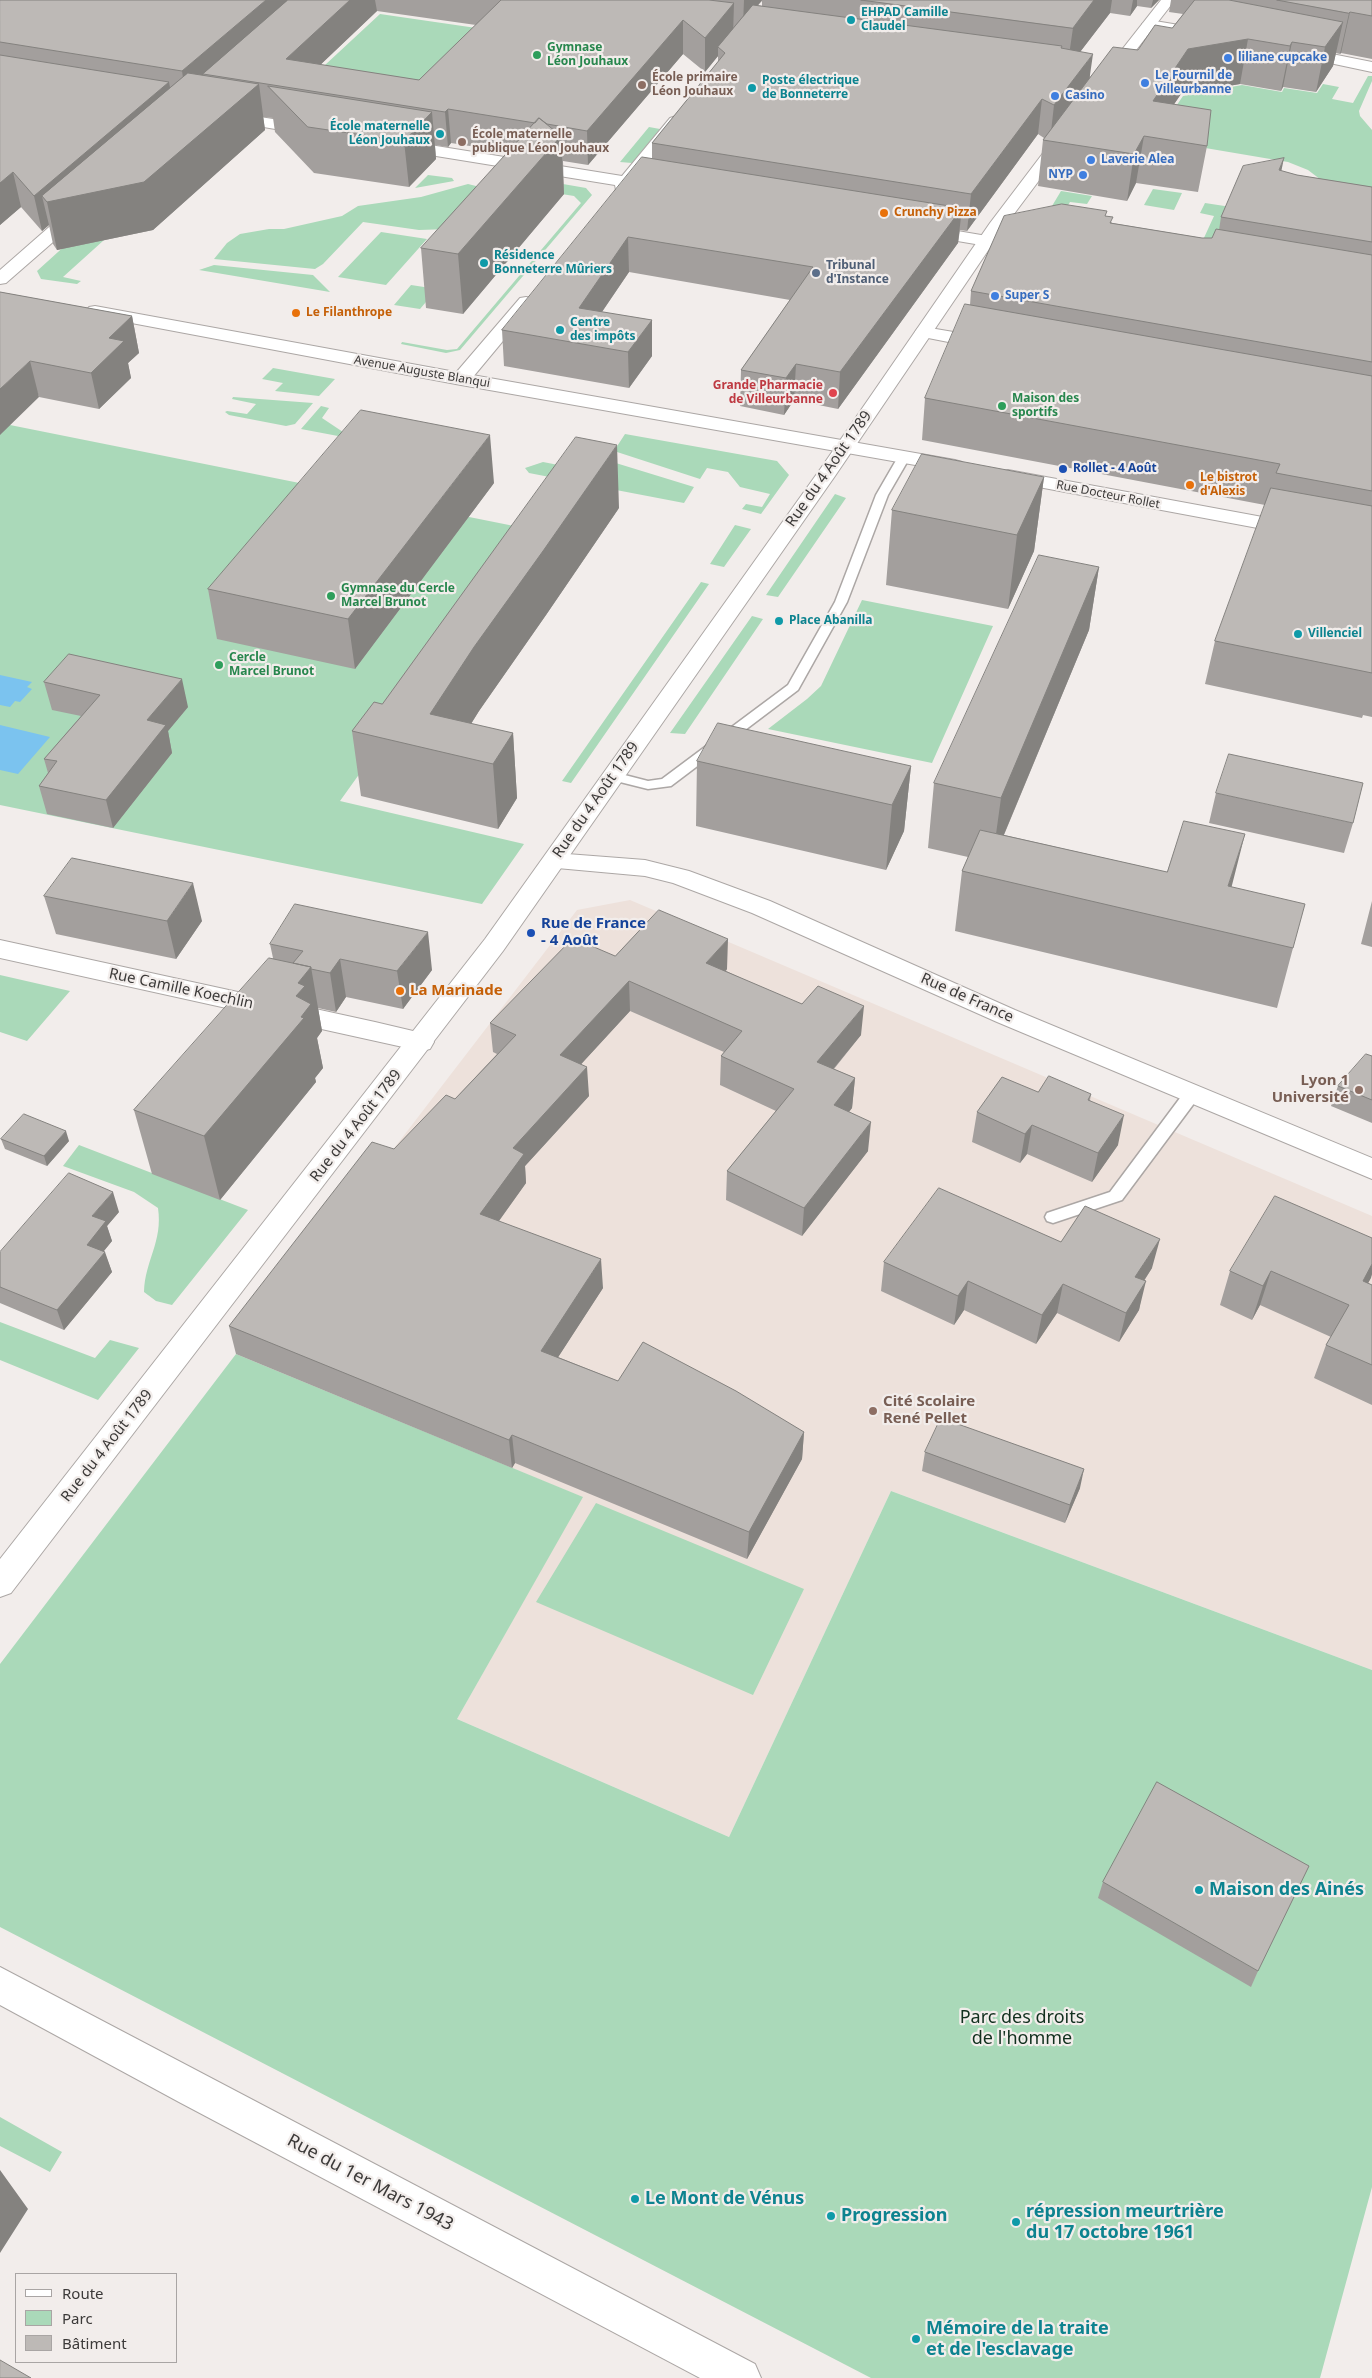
<!DOCTYPE html>
<html>
<head>
<meta charset="utf-8">
<style>
  body { margin:0 }
  #map { position:relative; width:1372px; height:2378px; overflow:hidden; background:#f2edeb; font-family:"Noto Sans",sans-serif }
  canvas { display:block }
  .legend { position:absolute; left:15px; top:2273px; width:162px; height:90px; box-sizing:border-box; background:#f2edeb; border:1px solid #a9a5a4; margin:0; padding:6px 9px; list-style:none; font-size:15px; color:#3c3a39 }
  .legend li { display:flex; align-items:center; gap:10px; height:25px }
  .legend b { width:25px; border:1px solid #a9a5a4 }
</style>
</head>
<body>
<div id="map">
<canvas width="1372" height="2378"></canvas>
<ul class="legend">
<li><b style="height:6px;background:#fff"></b>Route</li>
<li><b style="height:14px;background:#aad9b9"></b>Parc</li>
<li><b style="height:14px;background:#bdb9b6"></b>Bâtiment</li>
</ul>
</div>
<script>
const ctx = document.querySelector('canvas').getContext('2d');
ctx.lineJoin = 'round';
function paint(path, color) { ctx.fillStyle = color; ctx.fill(path, 'evenodd'); }
function stroke(path, color, width, dash) { ctx.strokeStyle = color; ctx.lineWidth = width; ctx.lineCap = dash ? 'butt' : 'round'; ctx.setLineDash(dash || []); ctx.stroke(path); }
function label(font, color, halo, rows, align = 'center') {
  ctx.font = font + ' "Noto Sans",sans-serif'; ctx.lineWidth = 4.5; ctx.setLineDash([]); ctx.textBaseline = 'middle'; ctx.strokeStyle = halo; ctx.fillStyle = color; for (const [text, x, y, turn = 0] of rows) {
    ctx.save(); ctx.translate(x, y); ctx.rotate((+turn || 0) * Math.PI / 180); ctx.textAlign = isNaN(turn) ? turn : align; if (halo) ctx.strokeText(text, 0, 0); ctx.fillText(text, 0, 0); ctx.restore();
  }
}
paint(new Path2D(`
  M630,900L1372,1216V1670L891,1491L729,1837L457,1719L582,1497L236,1354L577,910Z`), '#ede1db');
paint(new Path2D(`
  M380,14L490,30L411,108L297,91Z
  M1368,76H1372V81L1359,111L1360,116L1372,130V204L1329,186L1308,170L1288,162L1158,140L1168,118L1183,96L1242,85L1282,92L1284,88L1317,93L1323,84L1339,87L1332,99L1353,103Z
  M649,127L660,129L632,163L620,162Z
  M494,172L586,188L592,195L460,350L446,353L401,344L402,342L447,350L457,349L581,203L574,196L488,182Z
  M428,175L452,178L454,181L415,188Z
  M468,184L480,187L449,229L419,230L363,222L323,264L315,269L214,259L227,243L240,234L269,229H284L342,216L358,206L421,197Z
  M1153,189L1182,193L1174,210L1144,205Z
  M1061,191L1092,196L1087,204L1070,202L1063,214L1049,211Z
  M1205,203L1231,207L1216,246L1203,240L1214,216L1200,213Z
  M134,213L63,277L81,281L77,284L41,279L37,271L79,233Z
  M381,232L427,239L386,285L338,277Z
  M214,265L313,275L330,292L199,270Z
  M411,285L437,289L420,309L394,305Z
  M273,368L335,379L319,396L275,391L283,383L262,379Z
  M233,397L313,403L295,424L286,426L229,415L225,412L227,411L247,414L256,404L232,399Z
  M321,406L329,408L322,418L346,434L338,436L301,429Z
  M0,423L534,530L340,801L524,844L482,904L0,805Z
  M625,434L777,461L789,475L761,514L742,509L746,504L762,507L770,494L740,487L728,472L707,468L700,479L614,451Z
  M606,460L694,487L684,503L590,485Z
  M543,462L574,468L565,480L529,473L525,468Z
  M835,494L846,498L778,597L766,595Z
  M735,525L751,529L724,567L710,564Z
  M701,582L709,584L571,783L562,781Z
  M862,600L993,626L932,763L768,729L807,699L821,686Z
  M752,616L763,619L685,734L670,733Z
  M0,975L70,991L27,1041L0,1032Z
  M79,1145L248,1210L172,1305L156,1301L144,1292C145,1260 163,1242 158,1208L134,1192L63,1166Z
  M0,1322L95,1358L110,1340L139,1348L98,1400L0,1360Z
  M236,1354L583,1497L457,1719L729,1837L891,1491L1372,1670V2187L1320,2378H871L0,1927V1664Z
  M596,1503L804,1589L753,1695L536,1602Z
  M0,2117L62,2152L50,2172L0,2146Z`), '#aad9b9');
paint(new Path2D(`
  M0,675L32,682L27,687L32,689L20,702L15,701L10,707L0,705Z
  M0,725L50,737L18,774L0,770Z`), '#7bc3ef');
const service = new Path2D(`
  M904,454L910,457L888,495L847,602L798,690L671,786L648,789L608,779L606,776L613,772L648,781L662,779L788,685L835,602L876,495L898,457Z
  M1192,1088L1198,1090L1200,1094L1198,1098L1122,1200L1053,1223L1047,1221L1045,1217L1047,1213L1110,1192L1186,1090Z`);
const minor = new Path2D(`
  M1149,20L1209,30L1217,35L1209,40L1144,27L1142,24Z
  M1297,47L1372,62V72L1292,55L1289,52L1292,49Z
  M229,112L310,125L316,127L318,130L316,133L310,135L223,120L221,117L223,114Z
  M676,116L682,118L684,121L637,178L666,183L668,187L666,191L660,192L630,187L622,191L616,190L615,185L399,150L393,148L391,145L393,142L399,140L622,176L670,118Z
  M78,206L84,207L86,211L84,215L6,283L0,284V270L72,207Z
  M922,225L987,236L993,237L996,241L993,245L987,246L916,234L913,230L916,226Z
  M526,297L532,298L535,302L532,306L468,383H454L452,379L454,375L520,298Z
  M924,327L989,338L995,340L998,344L995,348L989,350L918,336L915,332L918,328Z
  M554,853L645,860L689,871L770,901L1015,1010L1372,1158V1179L997,1022L752,913L673,883L645,876L546,867L542,861L546,855Z
  M0,940L375,1022L430,1035L434,1042L430,1049L421,1051L0,958Z`);
const tertiary = new Path2D(`
  M95,306L461,373L955,460L962,462L965,466L962,470L955,472L461,385L89,315L86,311L89,307Z
  M1008,470L1295,523L1302,525L1305,529L1302,533L1295,535L1001,480L998,476L1001,472Z
  M0,1967L755,2364L761,2378H700L179,2102L0,2005Z`);
const secondary = new Path2D(`
  M1161,0H1175L1112,81H1102L1099,78L1102,75Z
  M1062,134L1068,136L1070,139L1002,230L835,476L503,951L11,1593L0,1597V1559L485,939L821,468L990,223L1056,136Z`);
stroke(service, '#aca7a5', 3);
stroke(minor, '#aca7a5', 2);
stroke(tertiary, '#aca7a5', 2);
stroke(secondary, '#aca7a5', 2);
paint(service, '#fff');
paint(minor, '#fff');
paint(tertiary, '#fff');
paint(secondary, '#fff');
paint(new Path2D(`
  M0,0H1159L1151,8L1137,6L1130,16L1110,13L1080,52L1090,77L1138,50L1172,28L1183,14L1169,12L1171,0H1372V59L1341,53L1340,54L1336,53L1333,66L1316,92L1283,87L1281,91L1240,84L1181,94L1174,104L1207,146L1198,192L1136,183L1127,201L1038,186L1043,140L1044,138L1038,134L967,231L960,230L958,243L838,409L794,400L784,415L740,406L741,370L790,300L629,272L602,312L652,320V356L629,388L504,366L502,330L652,159V143L718,62V56L705,72L683,54L588,165L563,161L564,194L463,314L426,308L421,248L508,152L451,143L448,147L435,145L436,159L409,187L314,173L275,132L273,118L263,117L265,130L153,230L57,250L53,244L49,225L42,231L21,207L0,225ZM762,1V6L758,5ZM377,11L476,25L419,80L320,65Z
  M1281,171L1297,175L1372,187V717L1363,715L1362,718L1205,684L1215,641L1265,505L922,440L925,398L970,305L971,291L1107,216L1112,223L1202,238H1212L1219,230L1221,217Z
  M0,292L132,316L139,353L128,363L131,378L99,409L39,397Z
  M1044,477L1034,551L1008,609L886,585L892,510Z
  M494,483L355,669L217,639L208,589Z
  M619,508L546,615L479,711L471,724L513,733L517,798L498,829L361,796L352,731L382,704Z
  M1099,567L1089,630L1004,835L1232,887L1293,948L1277,1008L955,931L962,871L968,857L928,848L934,783Z
  M44,682L188,707L168,731L172,753L113,828L47,814L39,786L48,773L44,759L81,716L52,710Z
  M697,761L911,766L904,831L886,870L696,826Z
  M1216,793L1353,823L1344,853L1209,823Z
  M44,896L202,921L176,959L56,934Z
  M1372,901V947L1361,944Z
  M270,944L432,970L403,1009L346,997L336,1012L318,1008L322,1031L317,1038L323,1068L315,1078L316,1082L220,1200L152,1174L134,1110L273,958Z
  M615,956L727,969L726,971L861,1035L834,1069L855,1078L852,1108L849,1112L868,1151L802,1236L726,1200L727,1171L776,1111L720,1085L721,1056L724,1052L630,1011L581,1064L589,1096L525,1166L526,1183L499,1221L603,1288L558,1357L618,1381L804,1432L802,1459L747,1559L515,1463L512,1468L236,1354L229,1326L394,1149L455,1099L497,1054L493,1052L490,1023Z
  M1372,1056V1123L1331,1106L1338,1086Z
  M1038,1092L1091,1094L1090,1100L1118,1145L1092,1182L1027,1154L1020,1163L972,1142L977,1112Z
  M1,1139L69,1141L47,1166L5,1149Z
  M119,1212L107,1226L112,1241L104,1251L112,1272L64,1330L0,1303V1252Z
  M1372,1238V1274L1368,1283L1372,1285V1405L1314,1378L1326,1345L1331,1337L1260,1305L1252,1320L1220,1305L1230,1271Z
  M1061,1242L1152,1268L1144,1281L1139,1310L1119,1342L1057,1313L1036,1344L964,1310L954,1325L881,1291L884,1262Z
  M925,1452L1080,1488L1065,1523L922,1471Z
  M1103,1882L1258,1971L1251,1987L1098,1898Z`), '#a39f9d');
paint(new Path2D(`
  M266,0H308L203,74L205,89L187,105L182,71Z
  M350,0H375L377,11L295,89L286,59Z
  M744,0H762L743,25Z
  M1094,0H1112L1110,13L1067,69L1073,28Z
  M1133,0H1137V6L1130,16Z
  M1153,0H1159L1151,8Z
  M734,3L733,36L718,47V56L705,72V38Z
  M1350,12L1341,53L1340,54L1349,13Z
  M683,20V54L588,165L587,131Z
  M1343,22L1333,66L1316,92L1325,47Z
  M1248,39L1240,84L1181,94L1152,137L1153,101L1188,49Z
  M1292,42L1283,87L1281,91L1290,46Z
  M1093,54L1088,89L1050,141L1054,105Z
  M169,82L175,116L259,84L265,130L153,230L57,250L47,202L42,196L49,225L42,231L34,196Z
  M1042,99L1038,134L967,231L971,194Z
  M448,109L451,143L448,147L445,112Z
  M432,112L436,159L409,187L404,141Z
  M561,136L564,194L463,314L458,254Z
  M1144,136L1136,183L1127,201L1134,154Z
  M1284,158L1276,197L1279,170Z
  M13,172L21,207L0,225V183Z
  M962,208L958,243L838,409L840,372Z
  M628,237L629,272L580,344L579,308Z
  M132,316L139,353L128,363L131,378L99,409L91,373L109,338Z
  M652,320V356L629,388L628,352Z
  M30,361L39,397L0,435V389Z
  M796,364L794,400L784,415L786,378Z
  M490,435L494,483L355,669L348,619Z
  M617,445L619,508L546,615L479,711L452,754L430,714L474,647Z
  M1044,477L1034,551L1008,609L1017,535Z
  M1099,567L1089,630L992,863L1001,798Z
  M182,679L188,707L168,731L172,753L113,828L106,800L147,720Z
  M513,733L517,798L498,829L493,764Z
  M911,766L904,831L886,870L892,805Z
  M1245,834L1230,893L1228,886Z
  M193,883L202,921L176,959L167,921Z
  M428,932L432,970L403,1009L397,971Z
  M728,939L727,969L706,992V963Z
  M340,959L346,997L336,1012L330,973Z
  M311,967L322,1031L317,1038L323,1068L315,1078L316,1082L220,1200L204,1136L296,996L298,983Z
  M629,981L630,1011L562,1085L560,1055Z
  M864,1006L861,1035L815,1091L817,1062Z
  M587,1067L589,1096L525,1166L526,1183L483,1243L480,1214L513,1148Z
  M855,1078L852,1108L831,1134L834,1105Z
  M1124,1115L1118,1145L1092,1182L1098,1153Z
  M871,1122L868,1151L802,1236L804,1208Z
  M1032,1125L1027,1154L1020,1163L1025,1134Z
  M66,1131L69,1141L47,1166L44,1156Z
  M113,1192L119,1212L107,1226L112,1241L93,1264L87,1245L92,1216Z
  M1160,1239L1152,1268L1128,1305L1135,1277Z
  M105,1252L112,1272L64,1330L57,1310Z
  M601,1259L603,1288L544,1379L541,1351Z
  M1372,1264V1274L1371,1278L1350,1315L1363,1281Z
  M1271,1271L1260,1305L1252,1320L1263,1286Z
  M968,1281L964,1310L954,1325L958,1296Z
  M1146,1281L1139,1310L1119,1342L1126,1313Z
  M1063,1284L1057,1313L1036,1344L1042,1315Z
  M804,1432L802,1459L747,1559L749,1532Z
  M512,1435L515,1463L512,1468L509,1440Z
  M1084,1469L1080,1488L1065,1523L1070,1505Z
  M0,2170L28,2209L0,2253Z`), '#84827f');
const building = new Path2D(`
  M0,0H266L182,71L0,42Z
  M288,0H350L286,59L419,80L501,0H709L734,3L705,38L683,20L587,131L547,124L539,118L535,123L448,109L445,112L203,74Z
  M861,0H1094L1073,28Z
  M1195,0H1229L1343,22L1325,47L1292,42L1290,46L1248,39L1188,49L1153,101L1211,110L1207,146L1144,136L1134,154L1043,140L1113,47L1138,50L1155,25L1172,28Z
  M1277,0H1372V16L1350,12L1349,13Z
  M753,5L1062,46L1061,48L1093,54L1054,105L1042,99L971,194L652,143L725,53L718,47Z
  M0,55L169,82L34,196L13,172L0,183Z
  M188,73L259,84L144,182L47,202L42,196Z
  M268,86L432,112L404,141L308,127Z
  M539,118L561,136L458,254L421,248Z
  M642,157L962,208L840,372L796,364L786,378L741,370L813,267L628,237L579,308L652,320L628,352L502,330Z
  M1284,158L1279,170L1297,175L1372,187V242L1221,217L1243,166Z
  M1062,204L1107,211L1105,216L1113,217L1110,223L1202,238H1212L1216,229L1372,255V362L971,291L1004,216Z
  M0,292L132,316L109,338L124,341L91,373L30,361L0,389Z
  M965,304L1372,376V491L1276,473L1280,464L925,398Z
  M361,410L490,435L348,619L208,589Z
  M576,437L617,445L543,551L474,647L430,714L513,733L493,764L352,731L374,702L382,704Z
  M922,454L1044,477L1017,535L892,510Z
  M1271,488L1372,506V673L1215,641Z
  M1039,555L1099,567L1001,798L934,783Z
  M69,654L182,679L147,720L166,725L106,800L39,786L57,761L44,759L100,695L44,682Z
  M718,723L911,766L892,805L697,761Z
  M1229,754L1363,783L1353,823L1216,793Z
  M1184,821L1245,834L1228,886L1305,904L1293,948L962,871L980,830L1167,872Z
  M72,858L193,883L167,921L44,896Z
  M295,904L428,932L397,971L340,959L330,973L311,969V967L293,963L303,951L270,944Z
  M659,910L728,939L706,963L802,1004L818,986L864,1006L817,1062L855,1078L834,1105L871,1122L804,1208L727,1171L794,1089L721,1056L742,1031L629,981L560,1055L587,1067L513,1148L524,1154L480,1214L601,1259L541,1351L618,1381L643,1342L736,1391L804,1432L749,1532L512,1435L509,1440L229,1326L372,1142L394,1149L446,1095L455,1099L516,1035L490,1023L573,938L615,956Z
  M269,958L311,967L298,983L305,986L296,996L311,1004L301,1017L304,1018L204,1136L134,1110Z
  M1366,1054L1372,1056V1100L1338,1086Z
  M1049,1076L1091,1094L1088,1100L1124,1115L1098,1153L1032,1125L1025,1134L977,1112L1002,1077L1038,1092Z
  M24,1114L66,1131L44,1156L1,1139Z
  M69,1173L113,1192L92,1216L106,1221L87,1245L105,1252L57,1310L0,1287V1252Z
  M939,1188L1061,1242L1085,1206L1160,1239L1135,1277L1146,1281L1126,1313L1063,1284L1042,1315L968,1281L958,1296L884,1262Z
  M1275,1196L1372,1238V1264L1363,1281L1372,1285V1365L1326,1345L1349,1305L1271,1271L1263,1286L1230,1271Z
  M941,1418L1084,1469L1070,1505L925,1452Z
  M1157,1782L1309,1866L1258,1971L1103,1882Z
  M0,2360L31,2378H0Z`);
paint(building, '#bdb9b6');
stroke(building, '#84827f', 1);
for (const [x, y, r, color] of [
  [851,20,5,"#0f9aa8"],
  [537,55,5,"#2e9e5b"],
  [1228,58,5,"#3f7fe0"],
  [1145,83,5,"#3f7fe0"],
  [642,85,5,"#8d6e63"],
  [752,88,5,"#0f9aa8"],
  [1055,96,5,"#3f7fe0"],
  [440,134,5,"#0f9aa8"],
  [462,142,5,"#8d6e63"],
  [1091,160,5,"#3f7fe0"],
  [1083,175,5,"#3f7fe0"],
  [884,213,5,"#e8710a"],
  [484,263,5,"#0f9aa8"],
  [816,273,5,"#5c6f8a"],
  [995,296,5,"#3f7fe0"],
  [296,313,5,"#e8710a"],
  [560,330,5,"#0f9aa8"],
  [833,393,5,"#e0444e"],
  [1002,406,5,"#2e9e5b"],
  [1063,469,5,"#1a4fb4"],
  [1190,485,5,"#e8710a"],
  [331,596,5,"#2e9e5b"],
  [779,621,5,"#0f9aa8"],
  [1298,634,5,"#0f9aa8"],
  [219,665,5,"#2e9e5b"],
  [531,933,5,"#1a4fb4"],
  [400,991,5,"#e8710a"],
  [1359,1090,5,"#8d6e63"],
  [873,1411,5,"#8d6e63"],
  [1199,1890,5,"#0f9aa8"],
  [635,2199,5,"#0f9aa8"],
  [831,2216,5,"#0f9aa8"],
  [1016,2222,5,"#0f9aa8"],
  [916,2339,5,"#0f9aa8"]
]) { const dot = new Path2D(); dot.arc(x, y, r, 0, 2 * Math.PI); ctx.fillStyle = color; ctx.fill(dot); stroke(dot, '#f2edeb', 2); }
label('bold 12px', '#0d838f', '#f2edeb', [
  ["EHPAD Camille",861,13],
  ["Claudel",861,27],
  ["Poste électrique",762,81],
  ["de Bonneterre",762,95],
  ["École maternelle",430,127,"right"],
  ["Léon Jouhaux",430,141,"right"],
  ["Résidence",494,256],
  ["Bonneterre Mûriers",494,270],
  ["Centre",570,323],
  ["des impôts",570,337],
  ["Place Abanilla",789,621],
  ["Villenciel",1308,634]
], 'left');
label('bold 12px', '#27864d', '#f2edeb', [
  ["Gymnase",547,48],
  ["Léon Jouhaux",547,62],
  ["Maison des",1012,399],
  ["sportifs",1012,413],
  ["Gymnase du Cercle",341,589],
  ["Marcel Brunot",341,603],
  ["Cercle",229,658],
  ["Marcel Brunot",229,672]
], 'left');
label('bold 12px', '#366cbe', '#f2edeb', [
  ["liliane cupcake",1238,58],
  ["Le Fournil de",1155,76],
  ["Villeurbanne",1155,90],
  ["Casino",1065,96],
  ["Laverie Alea",1101,160],
  ["NYP",1073,175,"right"],
  ["Super S",1005,296]
], 'left');
label('bold 12px', '#785e54', '#f2edeb', [
  ["École primaire",652,78],
  ["Léon Jouhaux",652,92],
  ["École maternelle",472,135],
  ["publique Léon Jouhaux",472,149]
], 'left');
label('bold 12px', '#c56008', '#f2edeb', [
  ["Crunchy Pizza",894,213],
  ["Le Filanthrope",306,313],
  ["Le bistrot",1200,478],
  ["d'Alexis",1200,492]
], 'left');
label('bold 12px', '#4e5e75', '#f2edeb', [
  ["Tribunal",826,266],
  ["d'Instance",826,280]
], 'left');
label('12px', '#3c3a39', '#f2edeb', [
  ["Avenue Auguste Blanqui",422,372,10],
  ["Rue Docteur Rollet",1108,495,11]
]);
label('bold 12px', '#be3a42', '#f2edeb', [
  ["Grande Pharmacie",823,386],
  ["de Villeurbanne",823,400]
], 'right');
label('bold 12px', '#164399', '#f2edeb', [
  ["Rollet - 4 Août",1073,469]
], 'left');
label('15px', '#3c3a39', '#f2edeb', [
  ["Rue du 4 Août 1789",829,469,-55],
  ["Rue du 4 Août 1789",596,800,-55],
  ["Rue Camille Koechlin",181,989,12],
  ["Rue de France",967,998,24],
  ["Rue du 4 Août 1789",356,1126,-52],
  ["Rue du 4 Août 1789",107,1446,-52]
]);
label('bold 15px', '#164399', '#f2edeb', [
  ["Rue de France",541,924],
  ["- 4 Août",541,941]
], 'left');
label('bold 15px', '#c56008', '#f2edeb', [
  ["La Marinade",410,991]
], 'left');
label('bold 15px', '#785e54', '#f2edeb', [
  ["Lyon 1",1349,1081],
  ["Université",1349,1098],
  ["Cité Scolaire",883,1402,"left"],
  ["René Pellet",883,1419,"left"]
], 'right');
label('bold 18px', '#0d838f', '#f2edeb', [
  ["Maison des Ainés",1209,1890],
  ["Le Mont de Vénus",645,2199],
  ["répression meurtrière",1026,2212],
  ["du 17 octobre 1961",1026,2233],
  ["Progression",841,2216],
  ["Mémoire de la traite",926,2329],
  ["et de l'esclavage",926,2350]
], 'left');
label('18px', '#11301e', '#f2edeb', [
  ["Parc des droits",1022,2018],
  ["de l'homme",1022,2039]
]);
label('18px', '#3c3a39', '#f2edeb', [
  ["Rue du 1er Mars 1943",370,2183,28]
]);
</script>
</body>
</html>
